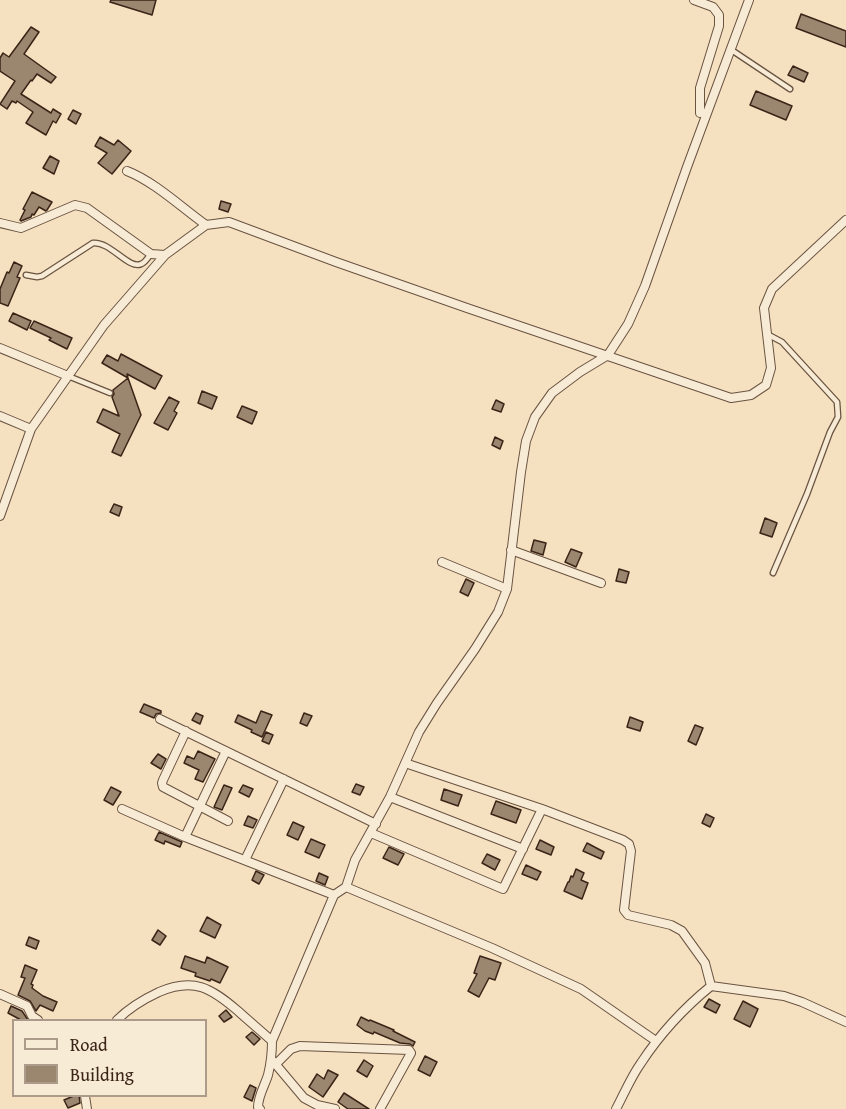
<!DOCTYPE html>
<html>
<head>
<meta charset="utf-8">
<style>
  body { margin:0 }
  #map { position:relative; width:846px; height:1109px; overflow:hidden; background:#f5e0c0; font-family:"Gentium Book Plus",serif }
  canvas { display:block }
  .legend { position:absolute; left:12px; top:1019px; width:195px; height:78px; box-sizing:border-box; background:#f8ebd6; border:2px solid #ac9b8a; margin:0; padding:8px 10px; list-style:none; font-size:18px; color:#3a2417 }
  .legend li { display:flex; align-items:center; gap:12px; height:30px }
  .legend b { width:30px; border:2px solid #ac9b8a }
</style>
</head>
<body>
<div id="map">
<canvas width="846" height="1109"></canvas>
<ul class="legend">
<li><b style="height:8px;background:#f8ebd6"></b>Road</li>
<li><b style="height:16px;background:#9b866f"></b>Building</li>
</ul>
</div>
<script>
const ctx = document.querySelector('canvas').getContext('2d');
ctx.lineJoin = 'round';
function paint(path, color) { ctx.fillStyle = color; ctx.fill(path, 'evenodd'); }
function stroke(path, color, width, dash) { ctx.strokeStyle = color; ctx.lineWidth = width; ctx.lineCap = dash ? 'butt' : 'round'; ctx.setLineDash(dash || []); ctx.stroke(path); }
const building = new Path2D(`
  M111,0H156L152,15L110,2Z
  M801,14L846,31V47L796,28Z
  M31,27L39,32L24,54L56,77L51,83L37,74L32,81L31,80L21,94L51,113L53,109L61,114L56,123L53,121L46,135L26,123L33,112L17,101L16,103L12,101L7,109L0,104L15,81L0,71V58L3,53L9,57Z
  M793,66L808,73L804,82L788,75Z
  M756,91L792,106L786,120L750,105Z
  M73,110L81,114L76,124L68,119Z
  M100,137L114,145L118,140L131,151L112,174L98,163L107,153L95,146Z
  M50,156L59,161L54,174L43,168Z
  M32,192L52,202L47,210L46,211L39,207L34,215L32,214L31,217L21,221L20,220L25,210L23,209Z
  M221,201L231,204L228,212L219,209Z
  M14,262L22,266L17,277L20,278L8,306L0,303V289L7,272L9,273Z
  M13,313L31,321L27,330L9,321Z
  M34,321L72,338L67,349L49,340L51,338L30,328Z
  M121,354L162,376L155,389L127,374L128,378L102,363L107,355L118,361Z
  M128,378L141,415L121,456L112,452L120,434L97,422L103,409L119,416L112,397L114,394L113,390Z
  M202,391L217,397L212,409L198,403Z
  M169,397L179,402L174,411L177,413L168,430L154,423Z
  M496,400L504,404L501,412L492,409Z
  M242,406L257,412L252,424L237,417Z
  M495,437L503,441L500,449L492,445Z
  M114,504L122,507L119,516L110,512Z
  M765,518L777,523L772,537L760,533Z
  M534,540L546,543L543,555L531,551Z
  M571,549L582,553L576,567L565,562Z
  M619,569L629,572L626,583L616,581Z
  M466,579L474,583L468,596L460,592Z
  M144,704L161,711V713L156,714L154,718L140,712Z
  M261,711L272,715L262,737L251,732L252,730L235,722L238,715L256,723Z
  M196,713L203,716L200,724L192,720Z
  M304,713L312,716L307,726L300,723Z
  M630,717L643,722L640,731L627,727Z
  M695,725L703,728L696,745L688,741Z
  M266,732L273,735L269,744L262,741Z
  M198,751L215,759L203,782L195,779L199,770L184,763L187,756L194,759Z
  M158,754L166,759L161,769L151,763Z
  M356,784L364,787L360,795L352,792Z
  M224,785L232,788L222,810L214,807Z
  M243,785L253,789L249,797L239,792Z
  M111,787L121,792L113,805L104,800Z
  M444,789L462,795L458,806L441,800Z
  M496,801L521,810L516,823L491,814Z
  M706,814L714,818L710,827L702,823Z
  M248,816L257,820L253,828L244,825Z
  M293,822L304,827L298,840L287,835Z
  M159,832L182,842L180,847L165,841L164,844L155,840Z
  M311,839L325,845L319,858L305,852Z
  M540,840L554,847L551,855L536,849Z
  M587,843L604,852L601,859L583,851Z
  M389,847L404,854L398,865L383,858Z
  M487,854L500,860L495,870L482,863Z
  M526,865L541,872L537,880L522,874Z
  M576,869L584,873L581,880L588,883L582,899L564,891L568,882H569L571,876L573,877Z
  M256,871L264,875L259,884L252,880Z
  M319,873L328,877L325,885L316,881Z
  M207,917L221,925L215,938L200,931Z
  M158,930L166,936L160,945L152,940Z
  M29,937L39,941L36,949L26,945Z
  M185,956L205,963L207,957L228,967L220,983L211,979L210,981L195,976L196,973L181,968Z
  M480,956L501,963L495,980L489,978L479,997L468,991L477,974L474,973Z
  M25,965L37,970L31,984L33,985L32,988L43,996L57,1002L53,1011L40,1005L36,1011L30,1001L18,995L25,978L21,977Z
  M709,999L720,1005L716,1013L704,1007Z
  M743,1001L758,1009L750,1027L734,1019Z
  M11,1006L22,1011L28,1020H21L8,1013Z
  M226,1010L232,1017L224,1022L219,1016Z
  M361,1017L369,1021L370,1020L394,1030L393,1031L415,1042L413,1046L410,1044L400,1043L374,1032L373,1034L365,1031L357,1025Z
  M252,1032L260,1039L254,1045L246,1037Z
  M425,1056L437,1062L430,1076L418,1070Z
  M364,1060L373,1066L367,1077L357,1071Z
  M328,1070L338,1075L323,1097L309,1087L317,1074L324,1079Z
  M250,1085L256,1088L252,1101L244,1097Z
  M344,1093L369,1109H348L338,1102Z
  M76,1095H79L80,1103L68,1108L64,1100Z`);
paint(building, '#9b866f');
stroke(building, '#3a2417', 1.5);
const lane = new Path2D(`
  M730,49L790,89
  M26,275L37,277L42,276L93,243C110,241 129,270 141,264C145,263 148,257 151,254
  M767,334L782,342L837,402L838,417L830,432L807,494L773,573
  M68,376L110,393`);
const street = new Path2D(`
  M694,0L713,7L719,15V26L700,88V113
  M127,171C155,182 182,208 206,225
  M0,223L21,228L75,205L87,208L151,254L165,255
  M0,348L68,376
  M0,416L31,429L0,516
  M31,429L104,325L165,255L206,225L229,222L336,262L467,308L731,398L751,395L766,385L771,368L764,308L772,289L846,220
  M511,550L601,583
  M442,562L507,589
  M160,719L376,824
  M186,731L163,780L162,783L163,787L228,821
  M405,763L542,809L623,840L629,844L631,851L624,910L628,915L671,925L682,931L705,963L711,986
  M390,797L523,849
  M122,809L185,837L334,895
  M371,833L503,889L542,809
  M185,837L226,751
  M245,860L284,779
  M346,887L492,948L581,989L656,1041
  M0,994L27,1006L32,1016L38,1020
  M117,1020C129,1008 144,999 159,992C194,977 211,988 238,1011C249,1021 261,1031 272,1041L334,895L346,887L355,860L390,797L419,732L437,703L475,649L498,612L507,589L521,472L526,441L535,417L552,393L580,372L608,355L628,324L645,286L687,167L749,0
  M272,1060L304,1098L317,1105L335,1109
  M276,1064L291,1049L300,1046L409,1050L411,1053L380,1109
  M85,1096L87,1109
  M260,1109L258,1107C258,1096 265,1085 268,1075C271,1063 272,1053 272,1041
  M616,1109C624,1094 631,1077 641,1063C660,1034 684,1008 711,986L784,996L802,1002L846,1022`);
stroke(lane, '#695341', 7);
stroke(street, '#695341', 10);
stroke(lane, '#f8ebd6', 4.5);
stroke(street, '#f8ebd6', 8);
</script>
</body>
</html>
